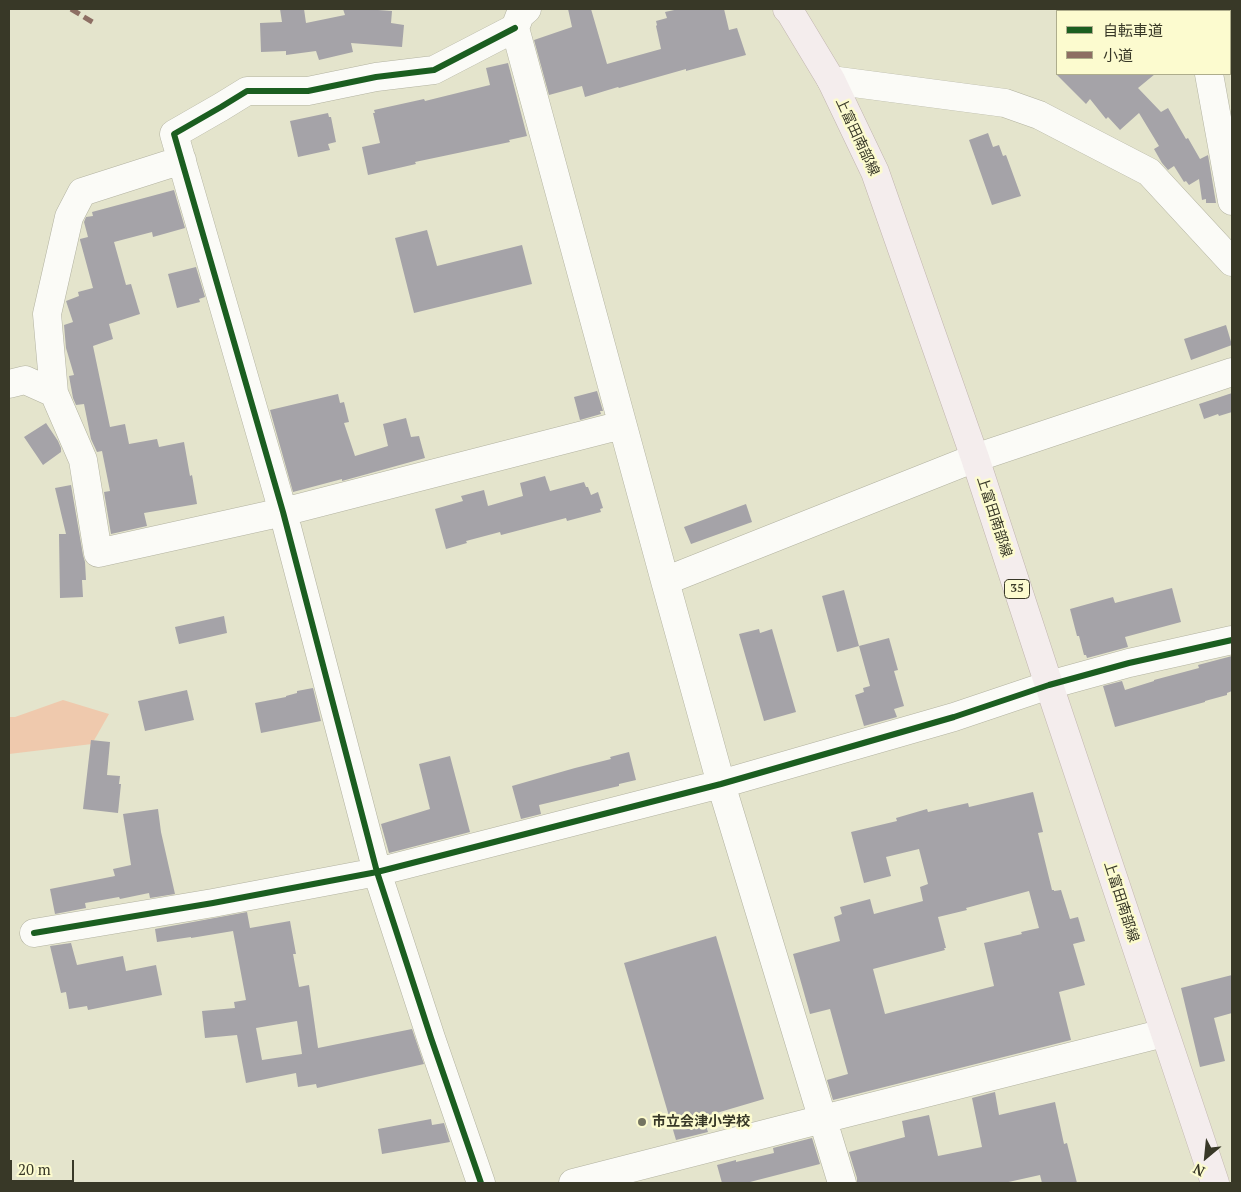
<!DOCTYPE html>
<html>
<head>
<meta charset="utf-8">
<style>
  body { margin:0 }
  #map { position:relative; width:1241px; height:1192px; overflow:hidden; background:#e4e4cc; font-family:"PT Serif","Noto Sans JP",serif }
  canvas { display:block }
  .frame { position:absolute; inset:0; border:10px solid #383827; pointer-events:none }
  .legend { position:absolute; left:1056px; top:10px; width:175px; height:65px; box-sizing:border-box; background:#fcfbcf; border:1px solid #aead8c; margin:0; padding:6px 9px; list-style:none; font-size:15px; color:#383827 }
  .legend li { display:flex; align-items:center; gap:10px; height:25px }
  .legend b { width:25px; border:1px solid #aead8c }
  .north { position:absolute; left:1181px; top:1132px; width:50px; height:50px; -webkit-text-stroke:4px #fcfbcf; paint-order:stroke; rotate:208deg; font-size:14px; font-weight:700; line-height:20px; text-align:center; color:#383827 }
  .north::after { content:''; display:block; margin:auto; width:18px; height:22px; background:#383827; clip-path:polygon(50% 0,100% 100%,50% 72%,0 100%) }
  .scale { position:absolute; left:10px; top:1160px; width:64px; height:22px; box-sizing:border-box; border:2px solid #383827; border-top:0; padding-left:6px; font-size:15px; line-height:18px; white-space:nowrap; color:#383827; -webkit-text-stroke:4px #fcfbcf; paint-order:stroke }
</style>
</head>
<body>
<div id="map">
<canvas width="1241" height="1192"></canvas>
<div class="frame"></div>
<ul class="legend">
<li><b style="height:6px;background:#1b5e20"></b>自転車道</li>
<li><b style="height:6px;background:#8d6e63"></b>小道</li>
</ul>
<div class="north">N</div>
<div class="scale">20 m</div>
</div>
<script>
const ctx = document.querySelector('canvas').getContext('2d');
ctx.lineJoin = 'round';
function paint(path, color) { ctx.fillStyle = color; ctx.fill(path, 'evenodd'); }
function stroke(path, color, width, dash) { ctx.strokeStyle = color; ctx.lineWidth = width; ctx.lineCap = dash ? 'butt' : 'round'; ctx.setLineDash(dash || []); ctx.stroke(path); }
function label(font, color, halo, rows, align = 'center') {
  ctx.font = font + ' "PT Serif","Noto Sans JP",serif'; ctx.lineWidth = 5; ctx.setLineDash([]); ctx.textBaseline = 'middle'; ctx.strokeStyle = halo; ctx.fillStyle = color; for (const [text, x, y, turn = 0] of rows) {
    ctx.save(); ctx.translate(x, y); ctx.rotate((+turn || 0) * Math.PI / 180); ctx.textAlign = isNaN(turn) ? turn : align; if (halo) ctx.strokeText(text, 0, 0); ctx.fillText(text, 0, 0); ctx.restore();
  }
}
paint(new Path2D(`
  M63,700L109,714L92,744L9,754V717H15Z`), '#efc9ad');
paint(new Path2D(`
  M280,9H304L306,23L345,15L343,9H378V10L392,11L391,23L404,25L402,47L351,43L353,52L319,60L316,51L286,55V51L261,52L260,23L282,22Z
  M568,9H591L607,64L661,49L656,26L657,25L656,21L667,18L665,12L679,9H724L729,30L737,28L746,55L686,71V69L619,88L618,87L585,97L582,86L549,95L534,40L572,27Z
  M508,63L527,136L509,140L510,142L415,162L416,164L368,175L362,147L380,143L373,113H375L374,110L424,99L425,101L490,85L486,68Z
  M1056,74H1155L1138,88L1161,112L1168,108L1186,139L1188,138L1200,159L1208,155L1216,203H1206V199L1202,200L1199,179L1189,185L1186,181L1184,182L1174,166L1168,170L1162,163L1154,149L1159,146L1139,113L1120,130L1108,117L1106,119L1090,99L1086,104Z
  M328,113L329,117H331L336,142L328,144L330,150L298,157L290,121Z
  M988,133L993,147L999,145L1003,156L1006,155L1021,196L992,205L969,140Z
  M174,190L185,228L153,237L152,232L114,242L126,285L131,284L140,314L109,324L113,339L93,346L110,427L125,424L129,444L157,439L159,447L184,442L190,476L192,475L197,504L144,513L147,526L111,534L104,492L110,491L102,451L97,452L91,439L84,404L76,405L73,398L69,376L74,375L66,348L64,325L73,322L66,301L79,296L78,292L93,288L80,240V239L88,237L84,222L86,217L93,216L92,212Z
  M427,230L437,266L522,245L532,284L414,313L395,238Z
  M196,267L205,297L199,299L200,302L177,308L168,274Z
  M1226,325L1232,345L1191,360L1184,339Z
  M597,391L603,411H600L601,414L580,420L574,397Z
  M1232,393V412L1219,416L1218,414L1204,419L1199,404Z
  M338,394L340,403L344,402L349,422L344,423L355,456L388,446L383,424L406,418L411,437L419,436L425,458L342,481V479L293,492L270,410Z
  M46,423L58,441L61,448V452L43,465L24,437Z
  M545,476L550,491L584,482L586,487H588L591,495L598,492L603,508L600,509L601,512L567,521L566,518L501,535L500,532L466,541L467,543L446,549L435,509L463,501L461,496L484,490L488,506L523,496L520,483Z
  M71,485L83,555L85,562L86,580H82L83,597L60,598L59,534H66L55,488Z
  M746,504L752,522L691,544L684,527Z
  M1172,588L1181,622L1125,637L1128,647L1087,658L1086,655H1084L1079,636H1077L1070,609L1113,597L1115,603Z
  M844,590L859,646L837,652L822,596Z
  M224,616L227,633L179,644L175,627Z
  M759,629L760,633L772,629L796,712L764,721L739,634Z
  M889,638L898,670L894,671L904,706L894,709L897,717L864,726L855,695L864,692L863,688L870,686L859,646Z
  M1232,656V691L1227,693V695L1205,701V702L1115,727L1103,686L1122,681L1125,690L1154,681V680L1199,668L1198,665Z
  M313,688L321,721L261,733L255,703L286,697V696L297,693V691Z
  M187,690L194,720L145,731L138,701Z
  M91,740L110,742L107,775L120,776L119,784H121L118,813L83,809Z
  M629,752L636,780L619,784V786L539,805L541,814L521,819L512,786L575,768L611,759L610,757Z
  M450,756L470,832L389,853L381,824L430,809L419,764Z
  M1033,792L1043,832L1038,833L1052,890H1054V891L1061,890L1070,919L1078,917L1085,941L1073,944L1085,985L1059,992L1071,1040L833,1100L827,1080L848,1074L830,1009L810,1014L793,954L840,941L834,917L842,914L840,907L870,899L874,914L923,901L920,887L928,884L919,849L886,857L891,876L864,883L851,832L897,821L896,818L927,809L928,812L968,803L969,807ZM1029,891L1039,928L1021,932L1022,934L984,943L994,986L885,1014L873,969L945,950L944,948H946L938,917L967,910L966,908Z
  M158,809L161,832L175,894L150,898L149,893L120,899L119,897L85,903L86,908L55,914L50,889L115,876L113,869L131,865L123,814Z
  M247,912L250,928L290,921L296,954H293L299,987L309,985L318,1048L412,1029L424,1064L317,1088L316,1084L298,1087L296,1073L246,1083L237,1035L205,1038L202,1011L235,1008L234,1002L246,1000L233,931L191,938V937L157,942L155,929ZM297,1021L302,1054L262,1060L256,1028Z
  M716,936L764,1099L703,1117L708,1132L676,1140L624,963Z
  M71,943L77,965L123,956L126,971L156,965L162,995L88,1010L87,1006L69,1009L66,992L61,993L50,946Z
  M1232,975V1013L1214,1018L1225,1061L1200,1067L1181,988Z
  M995,1092L999,1115L1055,1102L1064,1144L1067,1143L1077,1183H1042L1040,1175L1004,1183H857V1178L849,1152L905,1137L902,1121L929,1115L938,1156L982,1147L972,1098Z
  M431,1119L432,1125L444,1123L450,1142L382,1154L378,1129Z
  M812,1138L820,1164L746,1183H722L717,1165L736,1160V1162L774,1153L773,1148Z`), '#a5a3a8');
const minor = new Path2D(`
  M527,9L520,15L515,28L665,581L721,784L842,1183
  M1198,9L1199,11
  M1209,74L1232,201
  M831,80L1005,103L1039,115L1149,172L1232,262
  M182,160L82,192L69,217L47,314L54,393L83,460L98,553L283,512L622,425
  M9,384L25,380L54,393
  M665,581L975,458L1232,372
  M34,933L213,903L377,872L721,784L954,717L1049,685L1129,663L1232,640
  M481,1183L431,1038L377,872L283,512L174,134L221,107L247,91H308L376,77L434,70L515,28
  M573,1183L823,1119L1164,1033`);
const major = new Path2D(`
  M787,9L790,12L831,80L875,172L975,458L1049,685L1215,1183`);
stroke(minor, '#b2b2a0', 29);
stroke(major, '#c1b5af', 29);
stroke(minor, '#fbfbf7', 28);
stroke(major, '#f4eded', 28);
stroke(new Path2D(`
  M71,9L94,23`), '#8d6e63', 5, [10, 5]);
stroke(new Path2D(`
  M34,933L213,903L377,872L721,784L954,717L1049,685L1129,663L1232,640
  M481,1183L431,1038L377,872L283,512L174,134L221,107L247,91H308L376,77L434,70L515,28`), '#1b5e20', 6);
for (const [x, y, r, color] of [
  [642,1122,5,"#747461"]
]) { const dot = new Path2D(); dot.arc(x, y, r, 0, 2 * Math.PI); ctx.fillStyle = color; ctx.fill(dot); stroke(dot, '#fcfbcf', 2); }
for (const [x, y, w] of [
  [1017,589,25]
]) { const box = new Path2D(); box.roundRect(x - w / 2, y - 9.5, w, 19, 4); ctx.fillStyle = '#fcfbcf'; ctx.fill(box); stroke(box, '#383827', 1); }
label('bold 12px', '#383827', null, [
  ["35",1017,589]
]);
label('14px', '#383827', '#fcfbcf', [
  ["上富田南部線",857,137,65],
  ["上富田南部線",994,517,72],
  ["上富田南部線",1121,902,72]
]);
label('bold 14px', '#383827', '#fcfbcf', [
  ["市立会津小学校",652,1122]
], 'left');
</script>
</body>
</html>
